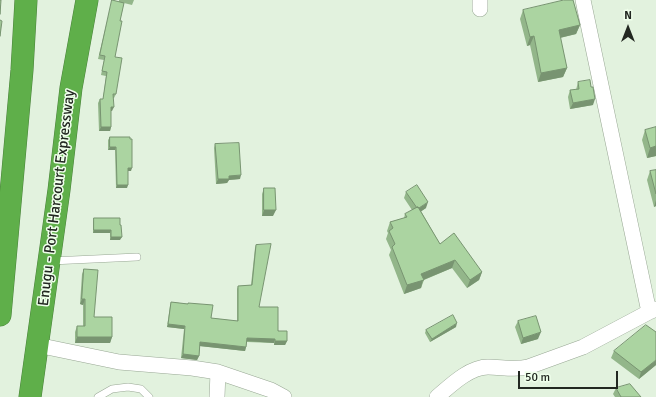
<!DOCTYPE html>
<html>
<head>
<meta charset="utf-8">
<style>
  body { margin:0 }
  #map { position:relative; width:656px; height:397px; overflow:hidden; background:#e2f2de; font-family:Signika,sans-serif }
  canvas { display:block }
  .north { position:absolute; left:608px; top:8px; width:40px; height:40px; -webkit-text-stroke:3px #efffeb; paint-order:stroke; rotate:0deg; font-size:11px; font-weight:700; line-height:16px; text-align:center; color:#222821 }
  .north::after { content:''; display:block; margin:auto; width:14px; height:18px; background:#222821; clip-path:polygon(50% 0,100% 100%,50% 72%,0 100%) }
  .scale { position:absolute; left:518px; top:371px; width:100px; height:18px; box-sizing:border-box; border:2px solid #222821; border-top:0; padding-left:5px; font-size:12px; line-height:14px; white-space:nowrap; color:#222821; -webkit-text-stroke:3px #efffeb; paint-order:stroke }
</style>
</head>
<body>
<div id="map">
<canvas width="656" height="397"></canvas>
<div class="north">N</div>
<div class="scale">50 m</div>
</div>
<script>
const ctx = document.querySelector('canvas').getContext('2d');
ctx.lineJoin = 'round';
function stroke(path, color, width, dash) { ctx.strokeStyle = color; ctx.lineWidth = width; ctx.lineCap = dash ? 'butt' : 'round'; ctx.setLineDash(dash || []); ctx.stroke(path); }
function paint(path, color) { ctx.fillStyle = color; ctx.fill(path, 'evenodd'); }
function label(font, color, halo, rows, align = 'center') {
  ctx.font = font + ' Signika,sans-serif'; ctx.lineWidth = 3; ctx.setLineDash([]); ctx.textBaseline = 'middle'; ctx.strokeStyle = halo; ctx.fillStyle = color; for (const [text, x, y, turn = 0] of rows) {
    ctx.save(); ctx.translate(x, y); ctx.rotate((+turn || 0) * Math.PI / 180); ctx.textAlign = isNaN(turn) ? turn : align; if (halo) ctx.strokeText(text, 0, 0); ctx.fillText(text, 0, 0); ctx.restore();
  }
}
const lane = new Path2D(`
  M51,261L137,257
  M98,397L112,389L128,387L141,389L149,397`);
const street = new Path2D(`
  M480,0V9
  M583,0L649,312
  M37,345L119,362L192,368L218,372L271,390L284,397
  M217,397L218,372
  M437,397C450,386 469,367 488,367C501,367 515,370 528,367L583,347L649,312L656,309`);
const highway = new Path2D(`
  M0,315L22,70L26,0
  M30,397L59,190L71,88L87,0`);
stroke(lane, '#98a794', 8);
stroke(street, '#98a794', 16);
stroke(highway, '#4a803c', 23);
stroke(lane, '#fff', 7);
stroke(street, '#fff', 15);
stroke(highway, '#5faf4a', 22);
paint(new Path2D(`
  M112,0L119,2V0H134L132,5L124,3L120,21L115,57L116,94L114,98H113L112,111H111V127L110,131H99L98,103L100,99H103L106,76L101,75L104,60L98,59L111,5Z
  M523,10L580,25L576,34L560,38L567,68L563,77L538,82L530,45L527,46L520,19Z
  M578,82L593,105L570,109L568,97L570,90H576Z
  M656,127V156L647,158L642,140L645,130Z
  M110,137L131,171H128L127,188H116L115,150H108V140Z
  M215,144L240,179L229,180L227,183L216,184L214,148Z
  M656,170V206L654,207L647,180L650,171Z
  M264,188L273,216H262V194Z
  M406,192L426,208L421,211L440,244L482,272L479,280L467,288L452,268L424,280L421,288L404,294L389,255L391,250L386,239L388,233L387,231L390,222L404,218L405,214L412,210L404,198Z
  M94,218L120,225V240H110V233H93V222Z
  M256,245L259,307L287,341L285,345H274V343L247,342L246,347L245,351L200,346L199,356L197,360L181,358L184,329L167,327L170,306L171,302L188,304V303L211,318L237,321V289L238,286L251,285L255,248Z
  M84,269L94,317L112,337L110,343H75V332L77,326H83V305L80,304L82,274Z
  M518,321L538,339L521,344L515,327Z
  M456,327L430,342L425,333L426,330Z
  M614,351L656,365L639,379L611,358Z
  M616,388L641,397H615L613,394Z`), '#93b68a');
paint(new Path2D(`
  M580,25L576,34L555,39L559,30Z
  M534,36L530,45L527,46L530,37Z
  M567,68L563,77L538,82L541,73Z
  M595,99L593,105L570,109L573,103Z
  M111,107H114L112,111H109Z
  M101,127H111L110,131H99Z
  M656,146V156L647,158L650,148Z
  M110,147H116L115,150H108Z
  M128,168H132L131,171H127Z
  M241,175L240,179L229,180L227,183L216,184L218,179L229,176Z
  M117,185H128L127,188H116Z
  M656,200V206L654,207Z
  M428,202L426,208L416,215L418,209Z
  M264,210H276L273,216H262Z
  M94,230H111L110,233H93Z
  M111,237H122L120,240H110Z
  M455,260L452,268L423,280L421,288L404,294L407,285L421,274Z
  M482,272L479,280L467,288L470,280Z
  M82,299H85L83,305L80,304Z
  M457,323L456,327L430,342L432,339Z
  M168,324L185,326L184,329L167,327Z
  M541,332L538,339L521,344L523,338Z
  M77,337H112L110,343H75Z
  M247,338L275,339L274,343L246,341Z
  M275,341H287L285,345H274Z
  M200,342L246,347L245,351L199,346Z
  M183,354L199,356L197,360L181,358Z
  M656,360V365L639,379L641,372Z`), '#789471');
const building = new Path2D(`
  M0,0H1L0,14Z
  M112,0L124,3L120,21H122L115,57L122,58L116,94H113L114,107H111V127H101L100,99H103L107,72L102,71L105,56L100,55Z
  M564,0H573L580,25L559,30L567,68L541,73L534,36L530,37L523,10Z
  M0,20L2,21L0,36Z
  M590,80L591,87H593L595,99L573,103L570,90L579,89L578,82Z
  M656,127V146L650,148L645,130Z
  M110,137H130V139H132V168H128V185H117L116,147H110Z
  M239,143L241,175L229,176V179H218L215,144Z
  M656,170V194L650,171Z
  M417,185L428,202L419,208L418,207L417,208L406,192Z
  M264,188H275L276,210H264Z
  M418,207L440,244L454,233L482,272L470,280L455,260L421,274L424,280L407,285L392,247L395,244L389,231L393,228L390,222L407,217L405,214Z
  M94,218H120V225H121L122,237H111V230H94Z
  M271,244L259,307H278V331H287V341H275V339L247,338L246,347L200,342L199,356L183,354L185,326L168,324L171,302L188,304V303L213,305L211,318L238,321V286L252,285L256,245Z
  M84,269L98,270L94,317H112V337H77V326H85V299H82Z
  M453,315L457,323L432,339L426,330Z
  M536,316L541,332L523,338L518,321Z
  M646,325L656,332V360L641,372L614,351Z
  M630,384L641,397H621L616,388Z`);
paint(building, '#abd4a1');
stroke(building, '#789471', 1);
label('15px', '#222821', '#efffeb', [
  ["Enugu - Port Harcourt Expressway",57,198,-83]
]);
</script>
</body>
</html>
